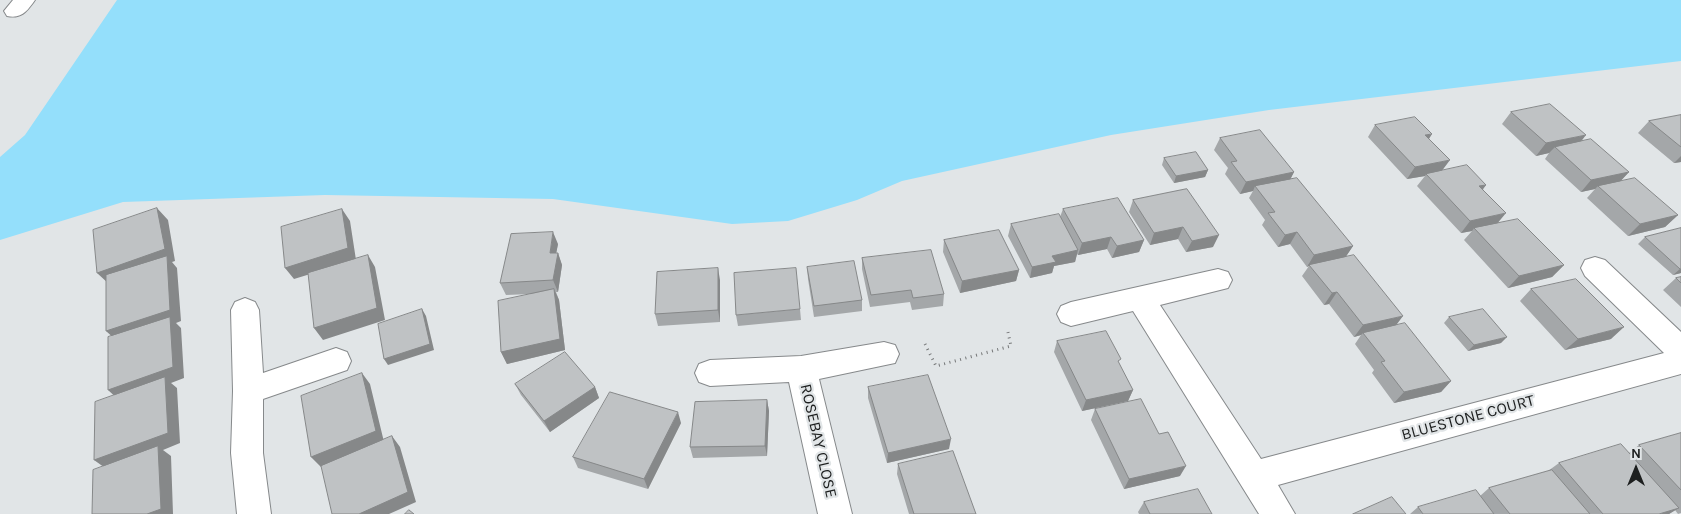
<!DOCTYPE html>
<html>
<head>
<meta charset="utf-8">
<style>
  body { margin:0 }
  #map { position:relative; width:1681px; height:514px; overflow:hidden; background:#e1e5e7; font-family:Karla,sans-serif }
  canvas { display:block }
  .north { position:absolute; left:1611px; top:444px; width:50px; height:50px; -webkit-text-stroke:4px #e1e5e7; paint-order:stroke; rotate:0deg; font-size:14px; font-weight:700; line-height:20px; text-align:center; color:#1d1f1f }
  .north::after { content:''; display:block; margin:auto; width:18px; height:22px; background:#1d1f1f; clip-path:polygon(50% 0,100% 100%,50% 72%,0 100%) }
</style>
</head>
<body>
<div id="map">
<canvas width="1681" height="514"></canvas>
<div class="north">N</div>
</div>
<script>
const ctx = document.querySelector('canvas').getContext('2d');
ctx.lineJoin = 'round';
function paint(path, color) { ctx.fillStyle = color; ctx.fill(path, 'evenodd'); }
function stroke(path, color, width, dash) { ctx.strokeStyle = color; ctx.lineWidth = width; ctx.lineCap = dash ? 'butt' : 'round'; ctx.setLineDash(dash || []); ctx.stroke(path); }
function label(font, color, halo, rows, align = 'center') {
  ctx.font = font + ' Karla,sans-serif'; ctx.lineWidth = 4.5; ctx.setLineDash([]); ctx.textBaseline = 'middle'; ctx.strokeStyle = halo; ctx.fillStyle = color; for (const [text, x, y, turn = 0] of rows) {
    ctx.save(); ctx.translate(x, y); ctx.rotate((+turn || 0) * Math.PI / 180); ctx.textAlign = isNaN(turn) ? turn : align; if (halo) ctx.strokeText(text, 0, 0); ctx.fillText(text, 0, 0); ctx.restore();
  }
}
paint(new Path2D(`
  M117,0H1681V61L1269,110L1111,135L902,181L857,200L788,221L732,224L553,199L325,195L123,202L0,240V157L25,135Z`), '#94dffb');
const minor = new Path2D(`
  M13,0H35C27,11 22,19 7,16L4,11Z
  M1595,257L1605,260L1681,332V374L1278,485L1295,514H1259L1133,311L1071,326L1061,322L1057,314L1061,306L1071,302L1218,269L1228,272L1232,280L1228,288L1160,305L1261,459L1664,353L1585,276L1581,268L1585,260Z
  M245,298L255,302L259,310L263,373L336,348L347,352L351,361L347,370L263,399V453L271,514H237L231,453L233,391L231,310L235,302Z
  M884,342L895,345L899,354L895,363L819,379L852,514H818L789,382L710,386L699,382L695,373L699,364L710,360L801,356Z`);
stroke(minor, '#86898b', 2);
stroke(new Path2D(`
  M925,344L936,366L1011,346L1007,328`), '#767879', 3, [1, 4.5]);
paint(minor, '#fff');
paint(new Path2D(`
  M1511,112L1582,141L1629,172L1620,181L1678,215L1665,227L1628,236L1587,198L1595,189L1581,192L1545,159L1549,153L1536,156L1502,124Z
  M1681,115V162L1674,163L1638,133L1649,121Z
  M1375,125L1429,139L1442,171L1486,185L1483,189L1498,223L1564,265L1552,277L1508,288L1464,240L1472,231L1461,233L1417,186L1425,176L1407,179L1368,137Z
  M1220,138L1294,172L1290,179L1353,246L1346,256L1396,325L1451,381L1441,392L1394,403L1372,373L1374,370L1355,344L1361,335L1354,337L1329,304L1324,305L1302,276L1309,266L1307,267L1290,244L1278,247L1262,225L1265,220L1249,198L1253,191L1240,194L1225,174L1228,168L1214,150Z
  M1164,158L1208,170L1205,177L1174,183L1162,165Z
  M1187,189L1213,247L1186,252L1178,239L1150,245L1129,212L1133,200Z
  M1063,209L1144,240L1139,252L1112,258L1107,249L1078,255L1077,254L1075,262L1054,266L1052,273L1030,278L1008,236L1011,224L1060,217Z
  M1681,228V273L1673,275L1638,244L1645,237Z
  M944,240L1019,270L1016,281L960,293L943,252Z
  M558,244L556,253H558L562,265L558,292H556L559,300L565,350L507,364L501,352L531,294L506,295L500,283Z
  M862,258L944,294L943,306L912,310L910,302L870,307L862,269Z
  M807,267L862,300V311L814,317L808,279Z
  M1681,277V307L1663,290L1676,278Z
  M720,280V322L658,326L655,314Z
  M1531,289L1611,339L1565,350L1520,301Z
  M800,309L801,320L738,326L736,315Z
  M1449,317L1501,343L1468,351L1444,323Z
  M1057,341L1119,364L1133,390L1128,401L1082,411L1054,352Z
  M515,384L595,387L599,398L550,432L521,395Z
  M868,387L949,449L887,463L868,398Z
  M767,400L769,411L767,456L693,458L690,447Z
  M1095,409L1180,476L1124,489L1091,420Z
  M681,423L648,489L578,468L573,457Z
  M1681,433V513L1678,514L1675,510L1669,514H1410L1418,507L1480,496L1489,488L1548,471L1559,463L1629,453L1639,445Z
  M898,464L976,514H909L897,474Z
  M1144,502L1212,514H1139L1138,512Z`), '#a4a7a9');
paint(new Path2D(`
  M1432,134L1424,147L1425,135Z
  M1586,135L1576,148L1555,147L1549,153L1536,156L1546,143Z
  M1681,156V162L1674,163Z
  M1450,160L1441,172L1426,174L1425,176L1407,179L1415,167Z
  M1208,170L1205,177L1174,183L1176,176Z
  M1294,172L1288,184L1255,186L1253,191L1240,194L1246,182Z
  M1629,172L1618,184L1598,186L1595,189L1581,192L1591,180Z
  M1486,185L1477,197L1479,186Z
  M157,208L168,220L175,261L172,262L177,268L181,321L176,323L181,328L184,378L171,383L177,388L180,443L163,450L171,456L173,514H147L108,470L94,460L120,401L108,390L118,342L106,331L109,284L97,273Z
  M342,209L350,221L356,260L294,279L285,268Z
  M1506,213L1496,225L1474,228L1472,231L1461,233L1470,221Z
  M1678,215L1665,227L1628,236L1640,224Z
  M1183,227L1178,239L1150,245L1154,233Z
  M553,232L558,244L554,265L550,253Z
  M1297,232L1290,244L1278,247L1285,235Z
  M1219,235L1213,247L1186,252L1192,241Z
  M1111,237L1107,249L1078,255L1082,243Z
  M1144,240L1139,252L1112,258L1117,246Z
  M1353,246L1345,258L1309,265V266L1307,267L1314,255Z
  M1078,250L1075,262L1054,266L1052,273L1030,278L1032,267L1052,256Z
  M558,253L562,265L558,292L553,280Z
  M368,255L375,267L385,320L323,340L314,328Z
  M1564,265L1552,277L1508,288L1519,276Z
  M718,268L720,280V322L718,310Z
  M1680,269H1681V273L1673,275Z
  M1019,270L1016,281L960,293L962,281Z
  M554,289L559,300L565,350L507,364L501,352Z
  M1337,292L1329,304L1324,305L1332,293Z
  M422,309L426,316L434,350L388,365L384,359Z
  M1403,316L1394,328L1363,333L1361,335L1354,337L1363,325Z
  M1624,327L1611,339L1565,350L1578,339Z
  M1507,337L1501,343L1468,351L1474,345Z
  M362,373L370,384L384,442L321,467L311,457Z
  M1451,381L1441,392L1394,403L1404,392Z
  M595,387L599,398L550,432L544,421Z
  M1133,390L1128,401L1082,411L1086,400Z
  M767,400L769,411L767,456L765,446Z
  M678,412L681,423L648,489L644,479Z
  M392,436L400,447L416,502L389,514H359Z
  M951,439L949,449L887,463L888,453Z
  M1186,466L1180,476L1124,489L1129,479Z
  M1679,508L1669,514H1659Z`), '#868889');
const building = new Path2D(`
  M1550,104L1586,135L1546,143L1511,112Z
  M1681,115V147L1649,121Z
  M1415,117L1432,134L1425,135L1450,160L1415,167L1375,125Z
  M1260,130L1294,172L1246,182L1231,162L1237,161L1220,138Z
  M1591,139L1629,172L1591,180L1555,147Z
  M1196,152L1208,170L1176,176L1164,158Z
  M1467,165L1486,185L1479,186L1506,213L1470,221L1426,174Z
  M1297,178L1353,246L1314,255L1297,232L1285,235L1268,213L1275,212L1255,186Z
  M1635,178L1678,215L1640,224L1598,186Z
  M1187,189L1219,235L1192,241L1183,227L1154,233L1133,200Z
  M1118,198L1144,240L1117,246L1111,237L1082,243L1063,209Z
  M157,208L165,249L97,273L93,230Z
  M342,209L348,248L285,268L281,227Z
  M1059,214L1078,250L1052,256L1056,262L1032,267L1011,224Z
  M1518,219L1564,265L1519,276L1474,228Z
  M1681,228V269H1680L1645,237Z
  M999,230L1019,270L962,281L944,240Z
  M553,232L550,253H558L553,280L500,283L511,234Z
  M931,250L944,294L913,298L911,290L871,295L862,258Z
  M368,255L377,308L314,328L308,273Z
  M1354,255L1403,316L1363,325L1337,292L1332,293L1309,265Z
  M167,256L170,310L106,331V275Z
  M854,261L862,300L814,306L807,267Z
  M718,268V310L655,314L657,272Z
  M796,268L800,309L736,315L734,273Z
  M1681,277V283L1676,278Z
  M1576,279L1624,327L1578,339L1531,289Z
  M554,289L560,339L501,352L498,301Z
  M422,309L430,344L384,359L378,324Z
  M1483,309L1507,337L1474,345L1449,317Z
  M170,317L173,367L108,390V337Z
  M1405,323L1451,381L1404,392L1381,362L1385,361L1363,333Z
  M1106,331L1121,359L1118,361L1133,390L1086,400L1057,341Z
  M565,352L595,387L544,421L515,384Z
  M362,373L376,431L311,457L301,396Z
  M928,375L951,439L888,453L868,387Z
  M165,377L168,433L94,460L95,402Z
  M610,392L678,412L644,479L573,457Z
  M1141,399L1159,434L1168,432L1186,466L1129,479L1095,409Z
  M767,400L765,446L690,447L695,402Z
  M1681,433V490L1639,445Z
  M392,436L408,492L359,514H332L321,466Z
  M1621,444L1679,508L1659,514H1603L1559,463Z
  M158,446L161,509L147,514H92L93,470Z
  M953,451L976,514H914L898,464Z
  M1552,470L1590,514H1510L1489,488Z
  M1198,489L1212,514H1150L1144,502Z
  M1476,490L1494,514H1423L1418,507Z
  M1392,497L1406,514H1353Z
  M409,510L414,514H405Z`);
paint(building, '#bfc2c4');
stroke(building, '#868889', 1);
label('16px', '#1d1f1f', '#e1e5e7', [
  ["BLUESTONE COURT",1468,418,-15],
  ["ROSEBAY CLOSE",818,441,77]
]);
</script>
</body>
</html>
